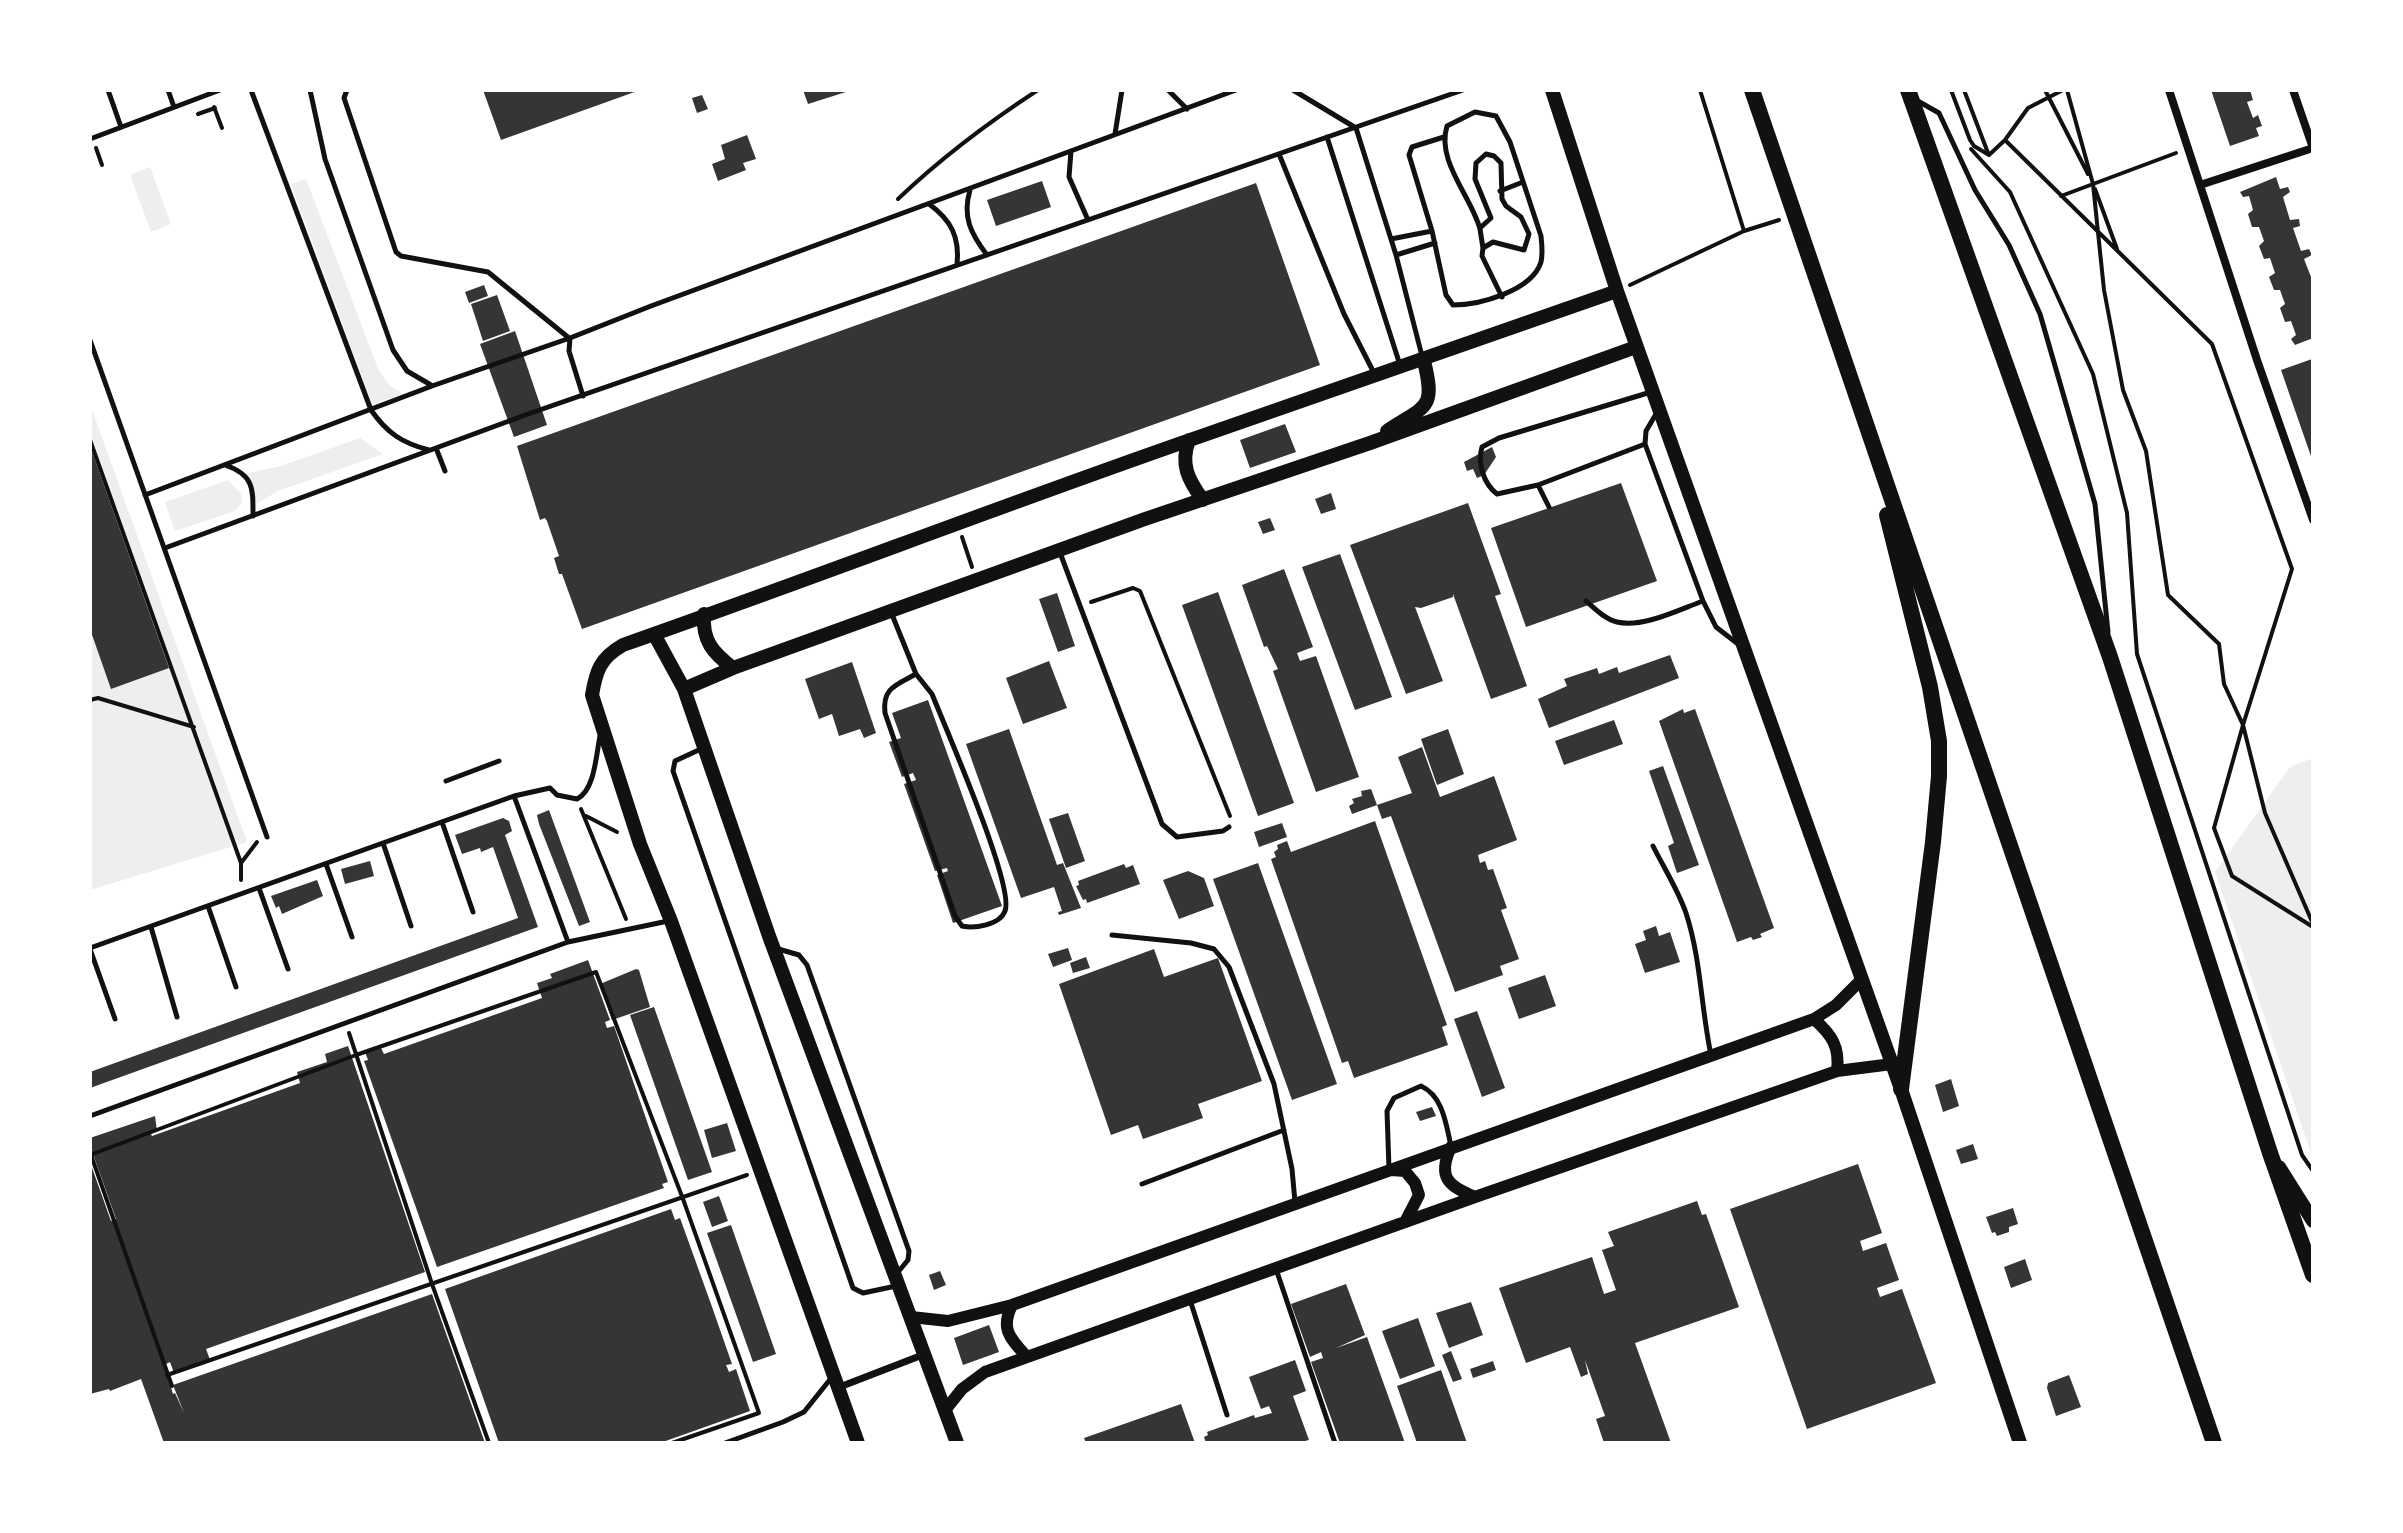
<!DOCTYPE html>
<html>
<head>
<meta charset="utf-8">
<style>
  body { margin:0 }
  #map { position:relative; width:2403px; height:1533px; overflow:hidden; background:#fff; font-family:"PT Sans Narrow",sans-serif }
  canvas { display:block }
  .frame { position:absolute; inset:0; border:92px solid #fff; pointer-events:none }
</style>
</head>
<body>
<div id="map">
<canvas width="2403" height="1533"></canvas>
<div class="frame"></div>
</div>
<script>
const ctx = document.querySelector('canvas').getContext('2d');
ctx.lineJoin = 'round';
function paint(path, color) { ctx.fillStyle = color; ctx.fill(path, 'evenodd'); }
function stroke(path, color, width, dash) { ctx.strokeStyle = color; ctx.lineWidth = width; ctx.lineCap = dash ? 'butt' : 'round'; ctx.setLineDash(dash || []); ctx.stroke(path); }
paint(new Path2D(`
  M150,167L171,224L151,232L130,175Z
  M306,179L379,371L389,385L403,394L372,404L291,184Z
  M90,404L247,842L90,890Z
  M360,438L383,454L278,491L256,504L253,483L245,474L281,466Z
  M228,480L241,494L242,503L235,511L175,531L165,502Z
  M2313,758V1159L2215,872L2290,767Z`), '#eee');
paint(new Path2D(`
  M483,90H640L501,140Z
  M803,90H849V91L808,104Z
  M2211,90H2250L2253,100L2247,102L2253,118L2258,115L2262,126L2256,128L2259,136L2230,146Z
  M702,95L708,109L697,113L692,98Z
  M747,135L756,159L743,163L746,170L718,181L712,164L725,159L721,145Z
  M2276,177L2280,189L2288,187L2290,192L2283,197L2290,220L2299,219L2300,226L2293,228L2301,251L2309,249L2312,255L2304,259L2313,282V338L2295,345L2291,339L2296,335L2291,321L2285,322L2280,308L2285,304L2280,290H2274L2269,277L2275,273L2270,258L2264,259L2259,246L2264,241L2259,227H2252L2248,214L2253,210L2249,196L2243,197L2240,192Z
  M1042,181L1051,207L996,226L987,200Z
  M1256,183L1320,365L582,629L562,574H559L554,558L559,556L547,521L545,518L540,520L517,446Z
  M484,285L488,296L469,303L465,292Z
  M497,295L510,331L483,341L471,304Z
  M515,331L547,425L514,437L480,344Z
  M2312,359L2313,363V462L2281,370Z
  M1285,424L1296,452L1250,468L1240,440Z
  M90,446L169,668L111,689L90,629Z
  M1492,447L1496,457L1484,475L1477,478L1473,469L1467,471L1464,462Z
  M1621,483L1657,581L1526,627L1491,528Z
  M1331,493L1336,509L1321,514L1315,499Z
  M1468,503L1501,594L1495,596L1527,686L1491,699L1453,594V597L1421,608L1415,607L1443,681L1406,694L1350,545Z
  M1270,518L1275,530L1263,534L1258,522Z
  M1340,554L1392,697L1355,710L1302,567Z
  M1284,569L1313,647L1297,653L1300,661L1316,656L1359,777L1316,792L1273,671L1278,669L1267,646L1264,647L1242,585Z
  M1218,592L1294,803L1258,816L1182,605Z
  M1057,593L1075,646L1058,652L1039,599Z
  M1670,655L1679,678L1549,728L1538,699L1567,686L1564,679L1597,668L1599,674L1617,667L1619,673Z
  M1049,661L1067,708L1023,724L1006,678Z
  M852,662L876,733L864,738L860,729L839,736L832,714L819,719L805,679Z
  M928,700L1002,906L953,923L937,875L948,871L947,868L935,871L904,784L916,780L913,773L902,777L889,742L901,738L892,713Z
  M1683,709L1684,713L1695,709L1774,928L1760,934L1762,937L1753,940L1751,937L1737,942L1659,721Z
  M1614,720L1623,744L1564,765L1555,741Z
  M1009,729L1057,865L1063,863L1081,908L1059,915L1058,912L1062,911L1054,887L1021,898L966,744Z
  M1448,729L1464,774L1437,785L1421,739Z
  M1422,747L1440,797L1494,776L1517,840L1478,855L1480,863L1485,861L1488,870L1493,869L1507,908L1501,910L1519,959L1500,966L1503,975L1455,992L1391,816L1382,819L1377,805L1412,793L1398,757Z
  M1663,766L1699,865L1677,873L1668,846L1674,843L1649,771Z
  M1371,789L1377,805L1352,814L1349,806L1354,803L1352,799L1362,796L1361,791Z
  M549,810L590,922L579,926L539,824L537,815Z
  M1068,813L1085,861L1066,868L1049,819Z
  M503,818L509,821L512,831L505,835L538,927L90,1088V1072L518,918L493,847L481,852L480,848L462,854L455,835Z
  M1375,821L1447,1025L1442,1027L1448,1045L1354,1078L1348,1061L1342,1063L1271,859L1276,857L1274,852L1278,849L1277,845L1287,841L1291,852Z
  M1282,823L1287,837L1259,847L1254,832Z
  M370,861L374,876L345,884L341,869Z
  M1258,863L1337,1084L1292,1100L1213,879Z
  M1124,864L1126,868L1133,865L1140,884L1087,903L1086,899L1083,900L1076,886L1079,885L1078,881Z
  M1188,871L1204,878L1214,906L1179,919L1163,880Z
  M317,880L323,896L282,914L279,906L276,908L271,896Z
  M1656,926L1659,936L1670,932L1680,962L1645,973L1635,944L1646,940L1643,931Z
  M1068,948L1072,960L1053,967L1048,954Z
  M1154,949L1164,977L1218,958L1262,1081L1198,1104L1203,1118L1143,1139L1138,1125L1111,1135L1059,984Z
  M1086,957L1090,968L1073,973L1070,963Z
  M588,960L610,1020L605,1022L607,1028L614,1026L668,1182L662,1184L664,1188L437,1267L364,1061L368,1060L365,1052L381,1048L384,1054L542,998L537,983L552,978L550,974Z
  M636,969L639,970L650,1007L612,1020L600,984Z
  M1545,975L1556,1006L1519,1019L1508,988Z
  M654,1007L712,1172L688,1180L630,1015Z
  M1477,1011L1505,1088L1482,1097L1454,1019Z
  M348,1046L425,1272L206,1349L210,1360L174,1373L170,1362L164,1365L173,1394L175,1393L184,1413L173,1385L432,1294L485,1443H164L141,1379L110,1391L109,1389L90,1394V1162L111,1221L116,1219L94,1157L90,1158V1138L155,1116L157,1131L151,1134L152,1136L300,1083L297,1072L327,1062L325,1054Z
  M1951,1079L1959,1106L1943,1112L1935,1085Z
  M1432,1107L1436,1116L1420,1121L1416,1112Z
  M727,1123L736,1151L712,1158L704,1130Z
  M1973,1144L1978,1159L1961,1164L1956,1150Z
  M1858,1164L1882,1233L1860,1241L1863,1251L1886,1243L1899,1280L1877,1288L1880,1297L1902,1289L1936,1383L1807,1429L1730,1209Z
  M719,1196L728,1221L712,1227L703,1202Z
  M1697,1201L1702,1215L1706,1214L1739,1307L1635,1343L1671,1443H1604L1596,1419L1605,1416L1585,1360L1588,1374L1581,1377L1570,1347L1526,1363L1499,1288L1592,1257L1604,1294L1616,1290L1602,1250L1614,1246L1608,1232Z
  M2013,1208L2018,1224L2009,1227V1232L1997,1236L1995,1232L1992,1233L1986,1217Z
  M671,1209L675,1220L680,1218L711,1304L732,1364L726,1365L729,1372L736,1369L750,1411L660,1443H499L445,1289Z
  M731,1225L776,1354L753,1362L707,1233Z
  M2025,1259L2032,1280L2011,1288L2004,1267Z
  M940,1271L946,1285L934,1290L929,1275Z
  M1346,1284L1365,1335L1336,1348L1367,1337L1405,1443H1340L1311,1362L1323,1358L1321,1352L1310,1357L1291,1304Z
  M1471,1302L1483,1335L1449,1348L1436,1313Z
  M1418,1318L1435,1366L1400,1379L1382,1331Z
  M989,1325L999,1352L963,1365L954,1338Z
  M1451,1351L1462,1379L1453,1382L1442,1355Z
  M1295,1360L1306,1391L1293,1396L1309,1440L1305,1441L1306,1443H1206L1204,1437L1208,1435L1207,1432L1254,1415L1255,1418L1272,1413L1269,1406L1261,1409L1249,1377Z
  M1493,1361L1496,1370L1473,1378L1470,1369Z
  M1441,1370L1467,1443H1417L1397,1386Z
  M2069,1375L2081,1407L2056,1416L2047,1388L2048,1383Z
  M1181,1404L1195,1443H1086L1084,1438Z`), '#353535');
stroke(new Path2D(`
  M1700,90L1744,231
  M1951,90L1970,140L1974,146L1989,155
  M1964,90L1988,153
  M2045,90L2088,174
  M2067,90L2093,184L2104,290L2123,390L2146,451L2168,595L2219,644L2224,684L2243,725L2214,828L2232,876L2313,927
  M214,107L222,128
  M198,114L215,108
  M2005,140L2212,344L2292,569L2243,725L2265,813L2313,924
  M96,148L102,165
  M1971,149L2010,192L2093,374L2127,513L2137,654L2302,1155L2313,1171
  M1989,155L2005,140L2028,108L2063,90
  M2095,189L2117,249
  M2061,196L2176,153
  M898,199C940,159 989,122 1038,90
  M1630,285L1744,231L1779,220
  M90,440L241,863
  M962,537L972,567
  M1091,602L1133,588L1140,591L1230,816
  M90,700L98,698L194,727
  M581,809L626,919
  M586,816L617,832
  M241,880V863L257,842
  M349,1033L432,1284L489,1443
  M90,1155L356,1055L596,972L683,1199L759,1413L672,1443
  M91,1155L172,1386
  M167,1375L747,1175`), '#111', 4);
stroke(new Path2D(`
  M108,90L121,127
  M168,90L174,107
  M251,90L371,410C387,433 402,443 429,450
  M310,90L325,159L393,350L407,371L431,385
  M347,90L344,98L396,252L401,256L488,272L569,338
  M1168,90L1187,109
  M1293,90L1356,128L1396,255L1422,356
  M1916,100L1939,113L1975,190L2009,245L2040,314L2095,504L2108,632
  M1115,134L1122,90
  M1327,137L1400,365
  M1444,137L1412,147L1409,155L1432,231L1446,295L1453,305C1479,305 1532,291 1541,262C1543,253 1542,245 1541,236L1510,142L1496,116L1475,112L1447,126C1436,161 1471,196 1480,229C1481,235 1482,242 1483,248
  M90,139L220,90
  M1071,151L1069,177L1088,220
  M1279,154L1344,314L1374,373
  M970,190C962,217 971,234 987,255
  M1500,191L1523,182
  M929,204C951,220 960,237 957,265
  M1480,228L1491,218L1475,179L1476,163L1486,154L1494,156L1501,163L1502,199L1506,206L1521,217L1529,234L1524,250L1493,242L1483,248L1482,256L1502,297
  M1391,239L1432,231
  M1396,255L1435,243
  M570,338L569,351L583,396
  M90,340L267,837
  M1656,414L1646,431L1645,444L1703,601L1716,627L1738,644
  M1645,444L1538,485L1497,494C1484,484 1477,464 1482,447L1499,438L1651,392
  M436,448L445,471
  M225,465C254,475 253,488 253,516
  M1538,485L1549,507
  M145,495L432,386L570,338L651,306L1236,90
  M165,548L528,414L1463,90
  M1059,550L1162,824L1177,837L1223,831L1229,827
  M1586,601C1595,609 1605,619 1617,622C1643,628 1678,610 1703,601
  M891,612L916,674L932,694C945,727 1015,886 1005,911C1000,925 974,929 962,926L955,916L885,713C882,688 896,685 916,674
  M703,748L675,761L673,771L853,1288L863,1293L896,1286
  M446,781L499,761
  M514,796L568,942
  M442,822L473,912
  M383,843L411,926
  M1653,846C1664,868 1678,890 1686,913C1701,959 1701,1008 1711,1055
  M326,864L352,937
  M259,888L288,969
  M208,906L236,987
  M151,927L177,1017
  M1112,935L1191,943L1214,949L1229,967L1274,1084L1292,1169L1295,1202
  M90,948L514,796L550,788L557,795L577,799C595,790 596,755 600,736
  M775,948L799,955L807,965L909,1251L908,1260L898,1272
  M90,949L115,1019
  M90,1116L568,942L668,921
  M1389,1169L1387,1111L1394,1098L1421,1086C1443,1096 1446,1124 1451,1146
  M1142,1184L1284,1130
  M1276,1269L1335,1443
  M1190,1300L1227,1415
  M725,1443L783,1422L804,1412L832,1377`), '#111', 5);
stroke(new Path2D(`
  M837,1388L925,1354`), '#111', 7);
stroke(new Path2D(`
  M2169,90L2257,360L2313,520
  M2200,185L2313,148L2293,90`), '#111', 8);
stroke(new Path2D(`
  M1814,1019C1832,1035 1840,1047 1837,1071
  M1451,1147C1437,1177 1448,1186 1475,1197
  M1391,1170L1405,1171L1415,1183L1419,1195L1405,1222
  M1012,1305C1000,1329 1010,1338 1027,1357
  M911,1317L948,1321L1012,1305L1814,1019L1836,1005L1862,979
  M946,1409L962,1389L985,1372L1475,1197L1837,1071L1892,1064`), '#111', 12);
stroke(new Path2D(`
  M1552,90L1617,291L1901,1089L2020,1443
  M1387,431C1426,405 1436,410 1424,361
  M1189,440C1180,464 1188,480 1203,500
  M704,614C702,641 713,653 733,668
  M654,634L684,689L769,936L957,1443
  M684,689L733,668L1145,519L1370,443L1636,347
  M2279,1167L2313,1221
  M858,1443L671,921L640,844L592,695C596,671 600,658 623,645C811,579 998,507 1187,441C1330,390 1474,342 1617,291`), '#111', 14);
stroke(new Path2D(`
  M1752,90L2214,1443
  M1908,90L2110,657L2270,1153L2313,1275
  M1887,515L1930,687L1939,741V776L1933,842L1901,1089`), '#111', 16);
</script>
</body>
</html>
